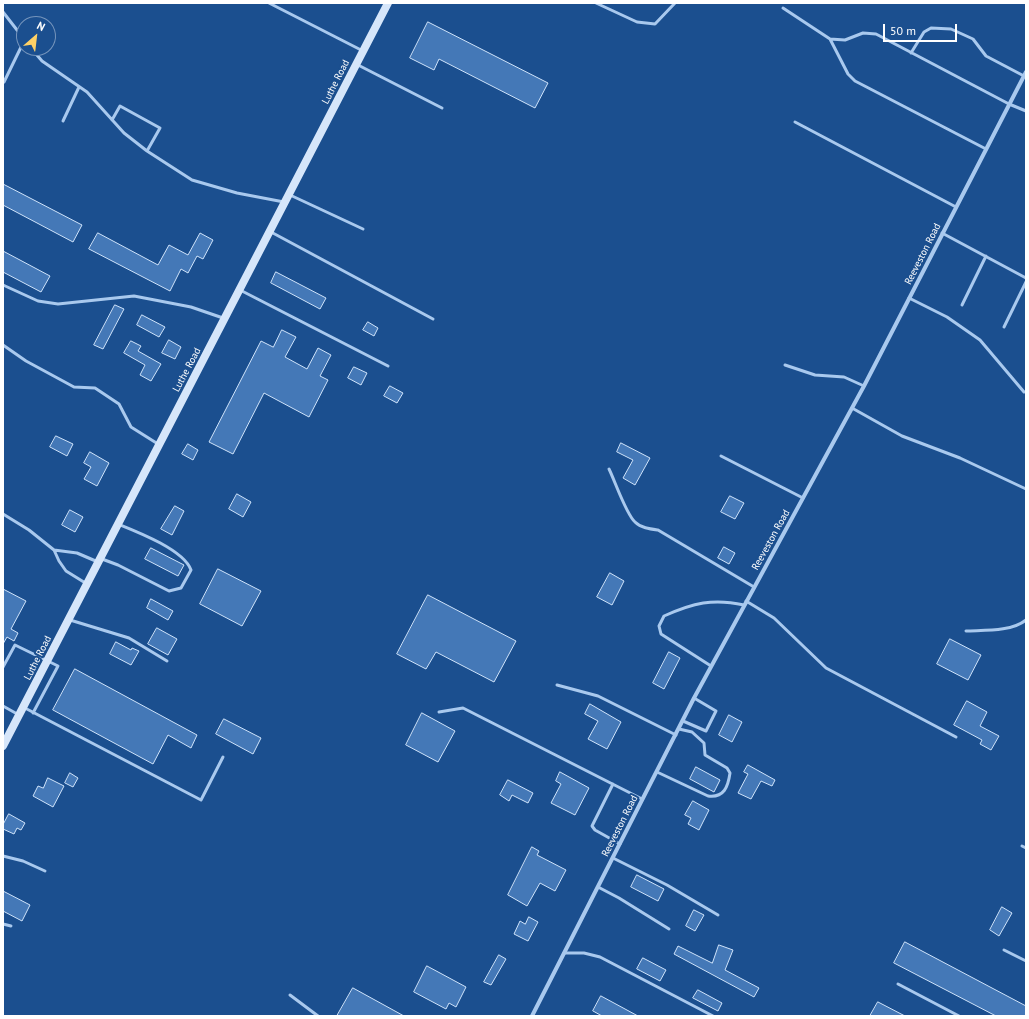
<!DOCTYPE html>
<html>
<head>
<meta charset="utf-8">
<style>
  body { margin:0 }
  #map { position:relative; width:1029px; height:1019px; overflow:hidden; background:#1b4f8f; font-family:"PT Sans",sans-serif }
  canvas { display:block }
  .frame { position:absolute; inset:0; border:4px solid #fff; pointer-events:none }
  .north { position:absolute; left:16px; top:16px; width:40px; height:40px; box-sizing:border-box; background:#1b4f8f; border:1px solid #7695bc; border-radius:50%; rotate:28deg; font-size:11px; font-weight:700; line-height:16px; text-align:center; color:#fff }
  .north::after { content:''; display:block; margin:auto; width:14px; height:18px; background:#ffd166; clip-path:polygon(50% 0,100% 100%,50% 72%,0 100%) }
  .scale { position:absolute; left:883px; top:24px; width:74px; height:18px; box-sizing:border-box; border:2px solid #fff; border-top:0; padding-left:5px; font-size:12px; line-height:14px; white-space:nowrap; color:#fff; -webkit-text-stroke:3px #1b4f8f; paint-order:stroke }
</style>
</head>
<body>
<div id="map">
<canvas width="1029" height="1019"></canvas>
<div class="frame"></div>
<div class="north">N</div>
<div class="scale">50 m</div>
</div>
<script>
const ctx = document.querySelector('canvas').getContext('2d');
ctx.lineJoin = 'round';
function paint(path, color) { ctx.fillStyle = color; ctx.fill(path, 'evenodd'); }
function stroke(path, color, width, dash) { ctx.strokeStyle = color; ctx.lineWidth = width; ctx.lineCap = dash ? 'butt' : 'round'; ctx.setLineDash(dash || []); ctx.stroke(path); }
function label(font, color, halo, rows, align = 'center') {
  ctx.font = font + ' "PT Sans",sans-serif'; ctx.lineWidth = 4; ctx.setLineDash([]); ctx.textBaseline = 'middle'; ctx.strokeStyle = halo; ctx.fillStyle = color; for (const [text, x, y, turn = 0] of rows) {
    ctx.save(); ctx.translate(x, y); ctx.rotate((+turn || 0) * Math.PI / 180); ctx.textAlign = isNaN(turn) ? turn : align; if (halo) ctx.strokeText(text, 0, 0); ctx.fillText(text, 0, 0); ctx.restore();
  }
}
const building = new Path2D(`
  M428,22L548,83L535,108L439,59L434,70L410,58Z
  M3,184L82,225L73,242L3,205Z
  M98,233L158,265L169,245L188,255L200,233L213,240L203,259L197,256L188,273L181,269L170,291L89,249Z
  M3,251L50,276L41,292L3,272Z
  M276,272L326,298L320,309L271,283Z
  M115,305L124,309L103,349L94,345Z
  M142,315L165,327L159,337L137,325Z
  M368,322L378,328L374,336L363,330Z
  M282,330L296,337L285,357L307,369L318,348L331,355L320,376L328,380L309,417L264,393L233,454L209,442L261,341L273,347Z
  M169,340L181,347L175,359L162,353Z
  M131,341L141,346L138,351L161,364L151,381L140,375L145,365L124,353Z
  M354,367L367,373L361,385L348,378Z
  M390,386L403,393L397,403L384,396Z
  M56,436L73,444L67,456L50,447Z
  M621,443L650,458L635,485L623,478L633,460L617,452Z
  M188,444L198,450L193,460L182,454Z
  M90,452L109,463L97,486L84,479L91,467L84,463Z
  M237,494L251,502L243,517L229,509Z
  M730,496L744,503L735,519L721,512Z
  M175,506L184,511L172,535L161,529Z
  M70,510L83,517L75,532L62,525Z
  M724,547L735,553L729,564L718,558Z
  M151,548L184,565L178,576L145,559Z
  M218,569L261,591L242,626L200,604Z
  M610,573L624,581L612,605L597,597Z
  M3,589L26,601L11,629L18,633L14,641L7,637L3,644Z
  M428,595L516,641L494,682L436,652L426,669L397,654Z
  M151,599L173,611L168,620L147,608Z
  M157,628L177,639L168,655L148,644Z
  M950,639L981,655L968,680L937,664Z
  M116,642L131,650L132,648L139,651L131,665L110,654Z
  M669,652L680,658L664,689L653,683Z
  M75,669L197,735L191,748L168,735L153,764L53,710Z
  M967,701L987,712L980,726L999,736L991,750L980,744L982,740L954,725Z
  M590,704L621,722L607,749L588,739L598,721L585,714Z
  M422,713L455,731L438,762L406,745Z
  M729,715L742,722L732,742L719,735Z
  M224,719L261,738L253,754L216,734Z
  M748,765L775,780L772,786L761,781L751,799L738,793L748,774L744,772Z
  M696,767L720,780L714,792L690,779Z
  M560,772L589,788L575,815L551,803L561,784L556,781Z
  M70,773L78,778L73,787L65,783Z
  M48,778L64,786L53,807L33,796L38,786L43,788Z
  M508,780L533,793L528,803L512,795L509,801L500,795Z
  M693,801L709,810L699,830L688,824L691,818L685,815Z
  M9,814L25,823L21,830L17,828L14,834L3,829V825Z
  M532,847L539,851L537,855L566,870L555,891L540,883L527,906L508,895Z
  M637,875L664,889L658,901L631,887Z
  M3,891L30,905L22,921L3,911Z
  M1002,907L1012,913L999,936L990,930Z
  M694,910L704,915L695,931L686,926Z
  M529,917L538,922L528,941L514,934L520,921L525,924Z
  M905,942L1026,1006V1016H996L894,963Z
  M719,945L733,950L725,970L759,988L754,997L674,954L678,946L712,963Z
  M499,955L506,959L491,985L484,982Z
  M643,958L666,970L660,981L637,969Z
  M427,966L466,987L456,1007L449,1003L446,1009L414,992Z
  M353,988L404,1016H337Z
  M698,990L722,1003L718,1011L693,998Z
  M601,996L638,1016H602L593,1011Z
  M878,1002L905,1016H870Z`);
paint(building, '#4478b7');
stroke(building, '#cfe3fa', 1);
stroke(new Path2D(`
  M269,3L363,51
  M596,3L637,22L655,24L675,3
  M783,8L830,39L845,40L863,33L876,34L1009,104L1026,111
  M3,12L24,39
  M830,39L848,74L855,81L986,149
  M31,48L42,61L87,92L124,133L147,151L192,180L237,193L284,202
  M911,53L924,32L931,28L951,29L973,39L986,56L1024,76
  M358,65L442,108
  M4,82L24,41
  M112,120L120,106L160,128L147,151
  M63,121L79,87
  M795,122L956,207
  M290,195L363,229
  M271,232L433,319
  M942,233L1026,278
  M3,285L38,301L58,304L134,296L191,307L223,318
  M240,290L388,366
  M909,298L947,317L980,340L1024,392
  M962,305L986,256
  M1004,327L1026,282
  M3,345L26,361L74,387L95,388L119,404L131,427L158,444
  M785,365L815,375L844,377L864,386
  M852,408L902,436L960,458L1026,489
  M721,456L803,498
  M609,469C615,481 626,514 635,522C641,528 650,529 658,530L754,587
  M3,514L29,530L54,550L59,561L66,571L87,584
  M54,550L77,553L98,562
  M102,559L118,565L169,591L181,588L191,570C184,550 138,532 118,524
  M746,601L774,618L826,668L956,737
  M70,620L129,638L167,661
  M966,631C984,630 1011,632 1026,620
  M711,666L661,634L659,626L664,616C693,603 713,598 744,605
  M3,667L15,645L58,666L33,713
  M557,685L598,696L676,735
  M3,706L19,715
  M23,707L201,800L223,757
  M439,712L463,708L642,799
  M683,721L706,731L716,711L694,698
  M657,772L708,796C724,798 728,787 730,773L727,768L705,755L704,743L692,732L679,729
  M613,784L592,826L595,830L620,844
  M1022,846L1026,848
  M3,856L23,861L45,871
  M613,858L667,885L718,915
  M598,887L619,898L669,929
  M3,924L11,926
  M1004,950L1026,961
  M564,953H584L600,957L713,1016
  M898,984L959,1016
  M290,995L318,1016`), '#a9c9ee', 3);
stroke(new Path2D(`
  M532,1016L694,698L864,386L1026,72`), '#a9c9ee', 4);
stroke(new Path2D(`
  M3,746L388,3`), '#d6e6fa', 8);
label('10px', '#fff', '#1b4f8f', [
  ["Luthe Road",336,82,-63],
  ["Reeveston Road",923,254,-63],
  ["Luthe Road",187,370,-62],
  ["Reeveston Road",771,540,-61],
  ["Luthe Road",38,658,-63],
  ["Reeveston Road",620,826,-63]
]);
</script>
</body>
</html>
